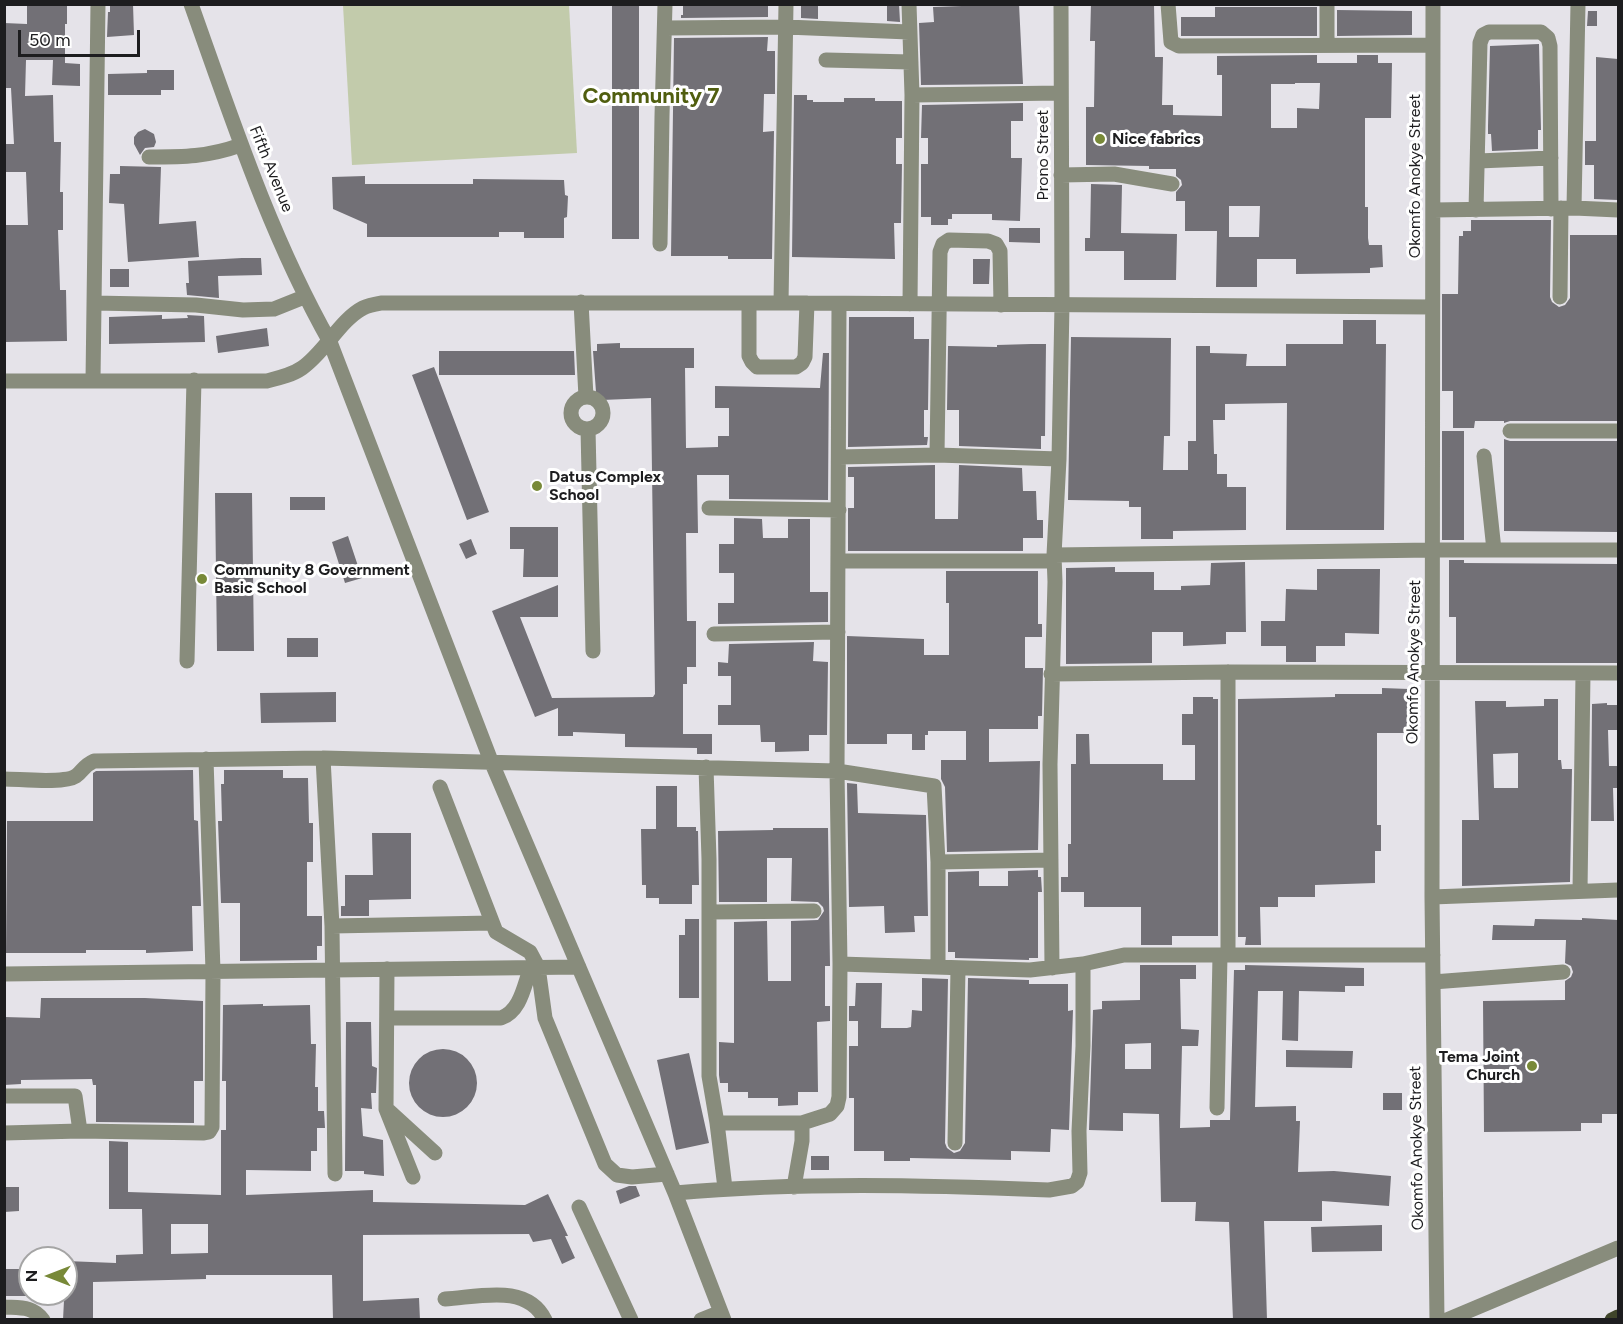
<!DOCTYPE html>
<html>
<head>
<meta charset="utf-8">
<style>
  body { margin:0 }
  #map { position:relative; width:1623px; height:1324px; overflow:hidden; background:#e5e3e9; font-family:Figtree,sans-serif }
  canvas { display:block }
  .frame { position:absolute; inset:0; border:6px solid #1d1d1f; pointer-events:none }
  .north { position:absolute; left:18px; top:1246px; width:60px; height:60px; box-sizing:border-box; background:#fff; border:2px solid #a5a5a5; border-radius:50%; rotate:270deg; font-size:16px; font-weight:700; line-height:24px; text-align:center; color:#1d1d1f }
  .north::after { content:''; display:block; margin:auto; width:21px; height:27px; background:#788938; clip-path:polygon(50% 0,100% 100%,50% 72%,0 100%) }
  .scale { position:absolute; left:18px; top:30px; width:122px; height:27px; box-sizing:border-box; border:3px solid #1d1d1f; border-top:0; padding-left:8px; font-size:18px; line-height:21px; white-space:nowrap; color:#1d1d1f; -webkit-text-stroke:4px #fff; paint-order:stroke }
</style>
</head>
<body>
<div id="map">
<canvas width="1623" height="1324"></canvas>
<div class="frame"></div>
<div class="north">N</div>
<div class="scale">50 m</div>
</div>
<script>
const ctx = document.querySelector('canvas').getContext('2d');
ctx.lineJoin = 'round';
function paint(path, color) { ctx.fillStyle = color; ctx.fill(path, 'evenodd'); }
function stroke(path, color, width, dash) { ctx.strokeStyle = color; ctx.lineWidth = width; ctx.lineCap = dash ? 'butt' : 'round'; ctx.setLineDash(dash || []); ctx.stroke(path); }
function label(font, color, halo, rows, align = 'center') {
  ctx.font = font + ' Figtree,sans-serif'; ctx.lineWidth = 6; ctx.setLineDash([]); ctx.textBaseline = 'middle'; ctx.strokeStyle = halo; ctx.fillStyle = color; for (const [text, x, y, turn = 0] of rows) {
    ctx.save(); ctx.translate(x, y); ctx.rotate((+turn || 0) * Math.PI / 180); ctx.textAlign = isNaN(turn) ? turn : align; if (halo) ctx.strokeText(text, 0, 0); ctx.fillText(text, 0, 0); ctx.restore();
  }
}
paint(new Path2D(`
  M343,5H569L577,153L352,165Z`), '#c2cbab');
paint(new Path2D(`
  M27,4H67V24H65V63L80,64V86L52,85L53,60H26L25,96L53,95L54,142H61L60,192H63V230H58L60,290H66L67,341L4,342V225H28L26,172H4V144H14L11,88H4V23L27,24Z
  M110,4H133L134,35L107,37L108,12H110Z
  M612,4H639V239H612Z
  M683,4H768V17L681,18V15H683Z
  M801,4H818V19L801,18Z
  M887,4H899L900,22L887,21Z
  M1019,4L1023,84L921,85L919,23L934,22L933,7Z
  M1091,4H1154L1155,57H1163L1162,105H1173V115L1222,116V75H1217V56L1317,55V63H1357V55H1378V63H1392L1391,118H1365V207H1368V238L1369,245H1382L1383,267L1370,268V273L1296,274V259H1257V287H1216L1217,231H1185V201H1176V192L1182,185L1181,180L1176,176V169H1149V166L1086,165V107H1094L1095,41H1090ZM1295,83H1320L1319,109L1297,108V128H1271V84H1295ZM1229,206H1260L1259,237H1229Z
  M1215,7H1317V36H1181V17H1215Z
  M1337,10L1412,11V35L1337,36Z
  M1588,11H1597V26H1587Z
  M768,37L767,51H775V94H764L763,132L774,131L772,259H728V256H671L674,38Z
  M1539,44L1541,130H1538V149L1492,151L1491,134H1488V126L1490,46Z
  M1596,57L1618,59V200L1594,199V165H1585V141H1596Z
  M147,70H174V90H161V95H108V74L147,73Z
  M794,95H807V100H813V102H844V98H875V101H902V138H896V164H902L901,223H894L895,259L792,257Z
  M1023,103V121H1011V158H1022L1020,221L992,220V214H952V219H948V225H931V217H921V164H928V138H921L922,105Z
  M145,129L154,134L156,142L154,147L145,148L140,155L134,144V137L138,132Z
  M120,166L161,167L159,224L196,221L199,257L128,262L124,204L109,203L110,174H120Z
  M365,176V184H473V179L564,180L565,195L568,196L567,217L564,218V238H524V232H499V237H367V224L333,209L332,177Z
  M1091,184L1122,185L1121,233L1177,234L1176,280H1124V251H1085V238H1090Z
  M1471,220H1551L1550,297L1552,302L1559,307L1565,305L1570,298V235H1618V421H1510L1504,423V421H1475L1474,428H1453V391H1442V294H1458L1459,236H1463V231H1471Z
  M1009,228H1040V243L1009,242Z
  M242,258H261L262,275L218,276L219,298L187,295L186,283H189L188,261Z
  M973,259H990L989,284H973Z
  M110,269H129V287H110Z
  M162,315V319L188,318L187,315L204,316L205,342L109,344V317Z
  M849,317H914V339H929L928,410H924V437H928L927,445L848,447Z
  M1343,320H1376V344H1386L1384,530H1286L1287,403L1225,404V420H1213L1214,454H1217V474H1227V487H1246V530L1173,531V539H1141V507H1129V501L1068,500L1071,337L1171,338L1170,436H1164L1163,470H1188V441H1196V346H1210V353L1247,354L1246,366H1286V344H1343Z
  M267,328L269,346L218,353L216,336Z
  M620,343V348H694V368H685L686,448L718,447V436H729V408H715V386L820,388L823,353H829L828,500L729,499V475H697L698,533H686L687,621H696V667H687V684H683V734H712V754H697V748L625,747V734L573,732V736H558V708L535,717L492,611L558,585V617H520L552,698L653,697L655,694L651,398L602,400L596,392L593,351H597V344Z
  M1031,344H1046L1045,436H1041V449L959,446V410H947L948,346L997,347V345Z
  M439,351H574L575,375H439Z
  M434,367L489,512L467,520L412,375Z
  M1442,431H1464V540H1442Z
  M1504,439L1510,441H1618V532L1504,531Z
  M935,465V519H958L959,465L1022,468L1023,491H1036L1037,520H1043V538H1023V551H848V508H854V477H848V467Z
  M215,493H252L254,651H217Z
  M290,497H325V510H290Z
  M734,518L762,519L763,538H788V519H810V592H828V622L718,624V603H734V573H719V544H734Z
  M510,527H558V577H523L524,549H510Z
  M348,536L362,578L345,583L332,542Z
  M471,539L477,554L466,559L459,544Z
  M1449,560H1464V563L1618,564V663H1456V617H1449Z
  M1245,562L1246,632H1226V644L1183,646V632H1152V663L1066,664V568L1115,567V572H1154V590H1181V586L1210,585L1211,563Z
  M1317,569H1380L1379,634L1345,633V646H1316V662H1286V646H1261V621H1285L1286,589L1317,590Z
  M946,571H1038V624H1042V637H1025V668H1043L1042,716H1038V729H989V762L1040,761L1038,850L947,852L945,787L941,779V760H966V731H928V735H925V750H912V734H887V744H847V636L924,639V655H949V603H946Z
  M287,638H318V657H287Z
  M814,642L813,661L828,662L827,735H809V751L775,752V742H761L760,725H718V705H731V676H718V662L728,663L729,644Z
  M1382,688L1409,689L1408,733H1377V825H1381V851H1375V883L1315,885V897H1278V907H1260L1261,945H1245L1246,937H1238V699L1335,697V694H1382Z
  M336,692V722L261,723L260,693Z
  M1193,697H1213V699H1218V936H1172V945H1141V907H1084V892H1061V877H1068V844H1071V764H1076V734H1089L1090,764H1163V780H1195V745H1182V714H1193Z
  M1544,699H1558V760H1561L1562,769H1572L1570,882L1462,886V820H1479L1475,701H1506V707L1544,706ZM1518,753V788H1494L1493,754Z
  M1607,703V705H1618V730H1608L1609,766H1618V788H1613L1614,821H1591L1592,704Z
  M193,770L194,820L198,821L201,906H192L193,951L146,953V950H86V953H6L7,821H93V773L96,771Z
  M224,770H283V778H308L309,823H313V862H307V916H322V946H317V960L240,961V903H221L218,821H222L221,784H224Z
  M847,783L857,784L858,813L926,815L928,916H914L915,932L885,933L884,906L849,907Z
  M656,786H677V827H696V831H698L699,885H692V904H659V898H646V885H642L641,829H656Z
  M773,828H828L830,966H825V1006H830V1021L817,1022L818,1092H798V1105L778,1106V1098H748V1092H728V1083H720L719,1075V1042L734,1043V922L767,921L768,981H791V921L818,920L824,911L823,907L818,902L791,901L792,858H767V902H719L718,831L773,830Z
  M372,833H411V899L369,900V916H341V906H345V875H373Z
  M1038,870V877H1041L1042,892H1038V958H1029V960L955,958V952H948V872L979,871V886H1008V871Z
  M1582,918L1618,920V1114H1602V1123H1581V1131L1484,1132L1483,1001L1565,1000V981L1571,977L1573,972L1571,966L1565,963L1566,940H1492L1493,925L1534,926L1535,919L1582,920Z
  M685,919H699V998H679V935H685Z
  M1140,965H1196V979H1180L1181,1029L1199,1030L1198,1046H1182L1180,1128L1210,1127V1120H1230L1234,970H1245V965L1364,968V986H1345V992L1299,991L1298,1041L1282,1040L1283,991H1258L1255,1107L1296,1106V1121H1300L1298,1172L1334,1171L1391,1176L1389,1206L1322,1201V1221H1264L1267,1320H1233L1229,1222L1195,1221L1196,1202H1161L1159,1114L1123,1113V1131L1089,1130L1093,1010L1102,1009V1001L1140,1000ZM1151,1043V1069H1125V1044Z
  M922,978L948,979L945,1143L947,1148L954,1153L960,1151L965,1143L968,978L1029,980V984H1068V1011L1073,1010L1069,1130L1051,1129L1050,1152L1011,1151V1160L910,1158V1161H884V1151H854V1098H849V1046H858V1021H849V1006H855L856,983H882L881,1028H907L911,1027L912,1010L922,1011Z
  M41,998H145L203,1001V1081H194V1123L96,1122V1085H93L92,1079L21,1080V1084L4,1085V1017L40,1018Z
  M263,1004V1006L310,1005L311,1044H316L315,1087H318V1111H324L325,1128H317V1151H311V1171L246,1170V1195L373,1190V1202L525,1205L548,1194L568,1236H565L575,1258L562,1264L551,1239L533,1242L529,1234L363,1235V1301L419,1298L420,1320H333L332,1275H206V1279L93,1282V1320H63L66,1261L116,1263V1255L143,1254L142,1209H109V1141L128,1142V1192L221,1195V1130H226V1081H222L223,1005ZM171,1224H208V1253L171,1254Z
  M346,1022H371L372,1066L377,1068L376,1093H371L372,1109L361,1108L363,1136L383,1140L384,1176L364,1174V1171H345Z
  M409 1083a34 34 0 1 1 68 0a34 34 0 1 1-68 0Z
  M1286,1050L1353,1051L1352,1068L1286,1067Z
  M689,1053L709,1143L676,1150L657,1060Z
  M1383,1093H1402V1110H1383Z
  M811,1156H829V1170H811Z
  M629,1186H636L640,1196L620,1204L616,1191Z
  M4,1187H19V1211L4,1212Z
  M1382,1225V1251L1312,1252L1311,1227Z
  M4,1269H20L21,1283H30V1296H4Z`), '#727076');
stroke(new Path2D(`
  M191,4C232,119 270,236 330,342L491,761L675,1193L724,1320
  M909,4L912,95L910,304
  M1168,4L1171,42L1179,46L1433,45
  M1327,4V45
  M1433,4L1432,897L1437,1320
  M665,28L786,27L909,32
  M826,60L911,62
  M912,95L1061,93
  M149,157C184,157 207,157 241,145
  M1478,161L1551,158
  M1061,175L1114,174L1172,184
  M1574,208L1578,4
  M1433,210L1574,208L1618,210
  M1476,210L1480,43L1483,35L1489,32H1541L1548,38L1550,46L1551,209
  M660,244L662,116L665,4
  M1560,297L1561,208
  M581,302L586,397
  M94,303L196,305L243,310L274,309L304,297
  M749,303V356L752,362L757,367H796L802,363L805,357L807,303
  M781,303L786,4
  M839,304L837,771L840,964L1030,970L1083,964
  M93,380L98,4
  M4,381H267C279,378 292,375 302,368C325,352 340,320 363,308C369,305 376,304 382,303H807L1432,307
  M571 413a16 16 0 1 1 32 0a16 16 0 1 1-32 0Z
  M588,429L593,651
  M1510,431H1618
  M937,455L940,252L943,244L949,240L988,241L996,244L1000,251L1001,305
  M1484,456L1494,550
  M839,457L937,455L1059,459
  M709,508L839,510
  M1054,555L1433,550H1618
  M839,561H1054
  M714,634L838,632
  M187,661L194,380
  M1228,672V955
  M1051,674L1228,672L1618,673
  M323,758L332,926L335,1174
  M706,767L709,859V1076L717,1123
  M4,779C20,779 64,784 76,776C83,771 83,766 94,761L323,758L837,771L934,786L938,862V967
  M440,787L496,932L530,952L538,967L545,1018L605,1164L617,1175L632,1177L667,1174
  M938,862L1051,860
  M1580,891L1583,673
  M1432,897L1618,890
  M709,912L814,911
  M332,926L492,923
  M1052,968L1050,764L1055,582L1054,555L1059,459L1062,305L1061,4
  M387,969L386,1109L413,1177
  M4,974L579,967
  M1433,982L1563,972
  M387,1018H501C521,1011 524,985 531,967
  M4,1096H75L80,1131L4,1133
  M1217,1108L1220,955
  M389,1111L435,1153
  M80,1131L204,1133L209,1132L212,1127L213,971L206,759
  M955,1143L958,968
  M794,1187L802,1141V1123
  M725,1188L717,1123H802L830,1114L837,1106L839,1097L840,964
  M675,1193C799,1182 924,1185 1049,1190L1072,1186L1077,1182L1080,1173L1079,1131L1083,1046V964L1124,955H1433
  M579,1207L631,1320
  M445,1299C479,1297 527,1283 545,1320
  M4,1307C20,1308 33,1306 43,1320
  M701,1320L721,1312
  M1447,1320L1618,1248`), '#888c7c', 15);
stroke(new Path2D(`
  M1612,1320L1618,1317`), '#3f452a', 15);
for (const [x, y, r, color] of [
  [1100,139,6,"#788938"],
  [537,486,6,"#788938"],
  [202,579,6,"#788938"],
  [1532,1066,6,"#788938"]
]) { const dot = new Path2D(); dot.arc(x, y, r, 0, 2 * Math.PI); ctx.fillStyle = color; ctx.fill(dot); stroke(dot, '#fff', 2); }
label('bold 16px', '#1d1d1f', '#fff', [
  ["Nice fabrics",1112,139],
  ["Datus Complex",549,477],
  ["School",549,495],
  ["Community 8 Government",214,570],
  ["Basic School",214,588],
  ["Tema Joint",1520,1057,"right"],
  ["Church",1520,1075,"right"]
], 'left');
label('16px', '#1d1d1f', '#fff', [
  ["Prono Street",1043,155,-90],
  ["Fifth Avenue",271,169,68],
  ["Okomfo Anokye Street",1415,176,-90],
  ["Okomfo Anokye Street",1414,662,-89],
  ["Okomfo Anokye Street",1417,1148,-91]
]);
label('bold 22px', '#505e0f', '#fff', [
  ["Community 7",651,97]
]);
</script>
</body>
</html>
